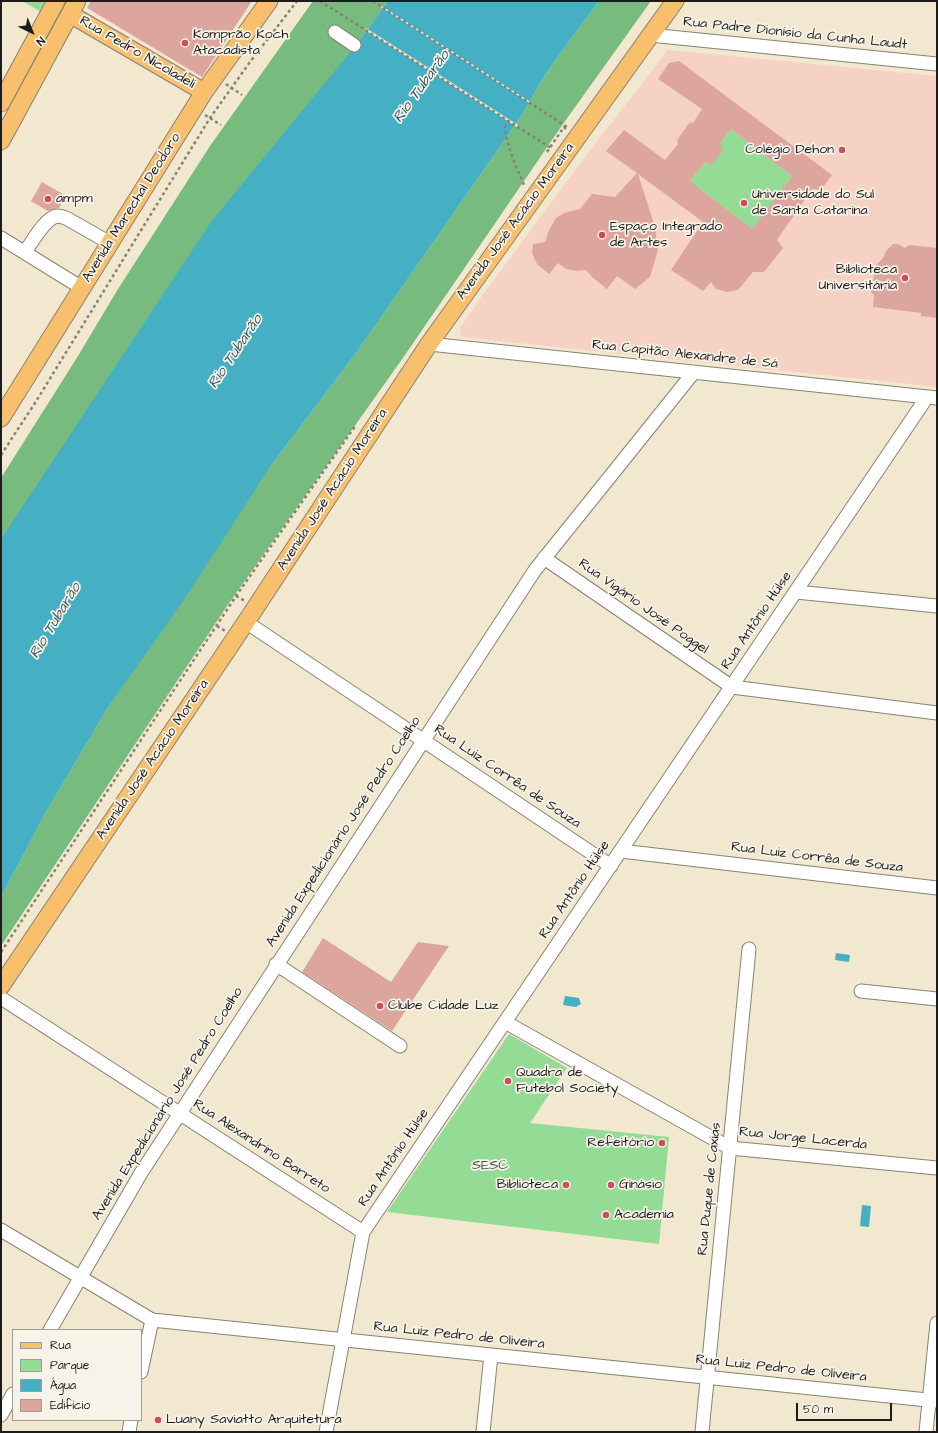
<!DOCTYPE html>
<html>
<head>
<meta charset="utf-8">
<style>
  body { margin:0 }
  #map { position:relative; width:938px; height:1433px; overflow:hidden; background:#f2e7cf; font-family:"Architects Daughter",sans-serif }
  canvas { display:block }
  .frame { position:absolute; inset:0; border:2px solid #1c1c1c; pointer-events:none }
  .legend { position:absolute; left:12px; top:1329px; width:130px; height:92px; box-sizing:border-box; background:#f7f3e8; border:1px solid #9f9d96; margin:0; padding:5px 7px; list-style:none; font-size:12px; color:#1c1c1c }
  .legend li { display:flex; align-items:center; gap:8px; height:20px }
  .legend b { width:20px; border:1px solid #9f9d96 }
  .north { position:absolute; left:12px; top:12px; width:40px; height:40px; -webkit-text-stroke:3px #f7f3e8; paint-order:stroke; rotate:137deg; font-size:11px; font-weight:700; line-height:16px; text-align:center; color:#1c1c1c }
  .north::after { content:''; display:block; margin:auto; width:14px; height:18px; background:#1c1c1c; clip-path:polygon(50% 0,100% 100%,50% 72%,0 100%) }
  .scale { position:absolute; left:796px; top:1403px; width:96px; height:18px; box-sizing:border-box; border:2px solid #1c1c1c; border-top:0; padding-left:5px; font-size:12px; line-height:14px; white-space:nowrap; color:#1c1c1c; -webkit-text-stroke:3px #f7f3e8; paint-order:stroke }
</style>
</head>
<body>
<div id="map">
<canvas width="938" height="1433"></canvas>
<div class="frame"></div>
<ul class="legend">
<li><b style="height:5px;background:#f8bf6c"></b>Rua</li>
<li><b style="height:11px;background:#94db95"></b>Parque</li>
<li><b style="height:11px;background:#45afc4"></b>Água</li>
<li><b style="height:11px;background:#dca69e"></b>Edifício</li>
</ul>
<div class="north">N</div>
<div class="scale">50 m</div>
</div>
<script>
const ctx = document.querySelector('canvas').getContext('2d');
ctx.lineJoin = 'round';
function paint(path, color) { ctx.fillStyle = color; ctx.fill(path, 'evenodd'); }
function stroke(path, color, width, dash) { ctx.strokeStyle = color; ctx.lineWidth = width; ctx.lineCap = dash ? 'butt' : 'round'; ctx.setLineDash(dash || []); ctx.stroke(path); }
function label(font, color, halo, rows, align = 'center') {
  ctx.font = font + ' "Architects Daughter",sans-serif'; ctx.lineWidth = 3.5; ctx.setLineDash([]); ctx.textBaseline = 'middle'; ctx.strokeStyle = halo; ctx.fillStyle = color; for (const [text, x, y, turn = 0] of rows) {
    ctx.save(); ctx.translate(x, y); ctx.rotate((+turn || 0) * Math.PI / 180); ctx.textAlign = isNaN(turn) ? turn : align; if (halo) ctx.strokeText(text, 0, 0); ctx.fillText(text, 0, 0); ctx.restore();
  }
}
paint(new Path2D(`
  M668,50L937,76V387L461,337L460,328L482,296L585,157Z`), '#f6d2c4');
paint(new Path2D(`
  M22,1H50L43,13Z
  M731,129L792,176L752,229L690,181L705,162L712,164L720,143Z
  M509,1034L567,1068L530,1123L669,1137L659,1244L387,1212Z`), '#94db95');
paint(new Path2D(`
  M313,1H388L1,539V478L78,356L118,289L210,146Z
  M599,1H651L563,124L405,355L227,606L1,946V897L46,812L107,709L270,467L356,353L520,118L546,73Z`), '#77bb7e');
paint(new Path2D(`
  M388,1H599L546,73L520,118L356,353L270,467L185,598L107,709L46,812L1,897V539L211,222L357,44Z
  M836,953L850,955L849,962L835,960Z
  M565,996L579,998L581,1004L576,1007L563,1005Z
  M862,1205L871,1206L869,1227L860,1226Z`), '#45afc4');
paint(new Path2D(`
  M382,6L532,103L531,104L381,7Z
  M366,28L518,125L517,127L365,30Z`), '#f2e7cf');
paint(new Path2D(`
  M91,1H252L202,77L87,8Z
  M679,61L832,175L821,190L812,189L777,240L783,248L764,272H753L738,290L727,292L716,289L711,282L703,291L671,270L703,222L638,174L655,227L658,250L650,277L635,289L617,276L607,289L592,277L586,270L576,271L566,269L558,263L549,274L537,264L532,253L533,244L545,242L549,230L556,218L564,213L580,209L592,194L615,197L637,173L606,151L624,130L665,160L678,144L677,140L690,122L693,123L702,109L658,79L669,63ZM731,129L792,176L752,229L690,181L705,162L712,165L723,149L720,143Z
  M42,182L66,196L59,208L48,211L31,201Z
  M893,244H898L905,248L909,245L937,248V318L921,316V313L873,307L874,295L871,292L876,265L883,258L886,251Z
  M323,938L391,982L418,942L449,946L392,1031L302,972Z`), '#dca69e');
const minor = new Path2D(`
  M335,32L354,45
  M650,35L937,64
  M1,238L82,288
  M25,252C32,242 45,218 57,216C60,216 63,217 66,218L110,243
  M429,344L937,398
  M544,558L732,687L937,713
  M796,592L937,606
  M246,622L611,866
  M621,851L937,888
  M276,964L400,1046
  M861,991L937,999
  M1,998L363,1232
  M505,1022L730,1148L937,1168
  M1,1230L152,1320L937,1401
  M50,1330L141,1173L535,570L694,372
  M141,1372L152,1320
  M1,1415L13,1394
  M129,1432L131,1420
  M326,1432L363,1232L927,397
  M483,1432L491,1355
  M702,1432L749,949
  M926,1432L937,1323`);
const major = new Path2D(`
  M70,14L204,92
  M1,103L56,1
  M1,141L77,1
  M1,418L204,92L269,1
  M1,986L246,622L429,344L675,1`);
stroke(minor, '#878276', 15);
stroke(major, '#878276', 19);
stroke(new Path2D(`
  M320,1L551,148
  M373,1L567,127
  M226,84L242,95
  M205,115L221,125
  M505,125C505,142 517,169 524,185
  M547,152L564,127L566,129
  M1,455L35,403L210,118L250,62L297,1
  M236,596L245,601
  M217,626L225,631
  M1,952L236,596L356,425`), '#878276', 2.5, [3, 3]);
stroke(minor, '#fff', 13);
stroke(major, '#f8bf6c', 17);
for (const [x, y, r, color] of [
  [185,43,4,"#d1495b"],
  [842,150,4,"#d1495b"],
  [48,199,4,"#d1495b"],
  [744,203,4,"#d1495b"],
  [602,235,4,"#d1495b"],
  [905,278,4,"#d1495b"],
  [380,1006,4,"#d1495b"],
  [508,1081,4,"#d1495b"],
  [662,1143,4,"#d1495b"],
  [566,1185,4,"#d1495b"],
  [611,1185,4,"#d1495b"],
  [606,1215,4,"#d1495b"],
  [158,1420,4,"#d1495b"]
]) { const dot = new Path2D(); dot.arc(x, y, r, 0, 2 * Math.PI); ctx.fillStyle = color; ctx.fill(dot); stroke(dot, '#f7f3e8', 1.5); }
label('14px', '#1c1c1c', '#f7f3e8', [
  ["Rua Padre Dionísio da Cunha Laudt",795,34,6],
  ["Rua Pedro Nicoladeli",137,53,30],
  ["Avenida Marechal Deodoro",132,208,-58],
  ["Avenida José Acácio Moreira",516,222,-54],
  ["Rua Capitão Alexandre de Sá",685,355,6],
  ["Avenida José Acácio Moreira",333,490,-57],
  ["Rua Vigário José Poggel",643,607,35],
  ["Rua Antônio Hülse",757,621,-56],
  ["Avenida José Acácio Moreira",153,760,-56],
  ["Rua Luiz Corrêa de Souza",507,777,34],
  ["Avenida Expedicionário José Pedro Coelho",344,832,-57],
  ["Rua Luiz Corrêa de Souza",817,858,7],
  ["Rua Antônio Hülse",575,890,-56],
  ["Avenida Expedicionário José Pedro Coelho",168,1104,-58],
  ["Rua Jorge Lacerda",803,1139,6],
  ["Rua Alexandrino Barreto",261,1147,33],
  ["Rua Antônio Hülse",394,1158,-56],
  ["Rua Duque de Caxias",710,1189,-84],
  ["Rua Luiz Pedro de Oliveira",459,1336,6],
  ["Rua Luiz Pedro de Oliveira",781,1369,6]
]);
label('14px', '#1c1c1c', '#f7f3e8', [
  ["Komprão Koch",193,35],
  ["Atacadista",193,51],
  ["Colégio Dehon",834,150,"right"],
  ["Universidade do Sul",752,195],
  ["de Santa Catarina",752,211],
  ["ampm",56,199],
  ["Espaço Integrado",610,227],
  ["de Artes",610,243],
  ["Biblioteca",897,270,"right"],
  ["Universitária",897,286,"right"],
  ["Clube Cidade Luz",388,1006],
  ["Quadra de",516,1073],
  ["Futebol Society",516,1089],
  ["Refeitório",654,1143,"right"],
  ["Biblioteca",558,1185,"right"],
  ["Ginásio",619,1185],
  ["Academia",614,1215],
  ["Luany Saviatto Arquitetura",166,1420]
], 'left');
label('14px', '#405540', '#f7f3e8', [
  ["SESC",490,1166]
]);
label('italic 15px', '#2c575f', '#f7f3e8', [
  ["Rio Tubarão",422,87,-54],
  ["Rio Tubarão",236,352,-56],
  ["Rio Tubarão",56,621,-59]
]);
</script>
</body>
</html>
